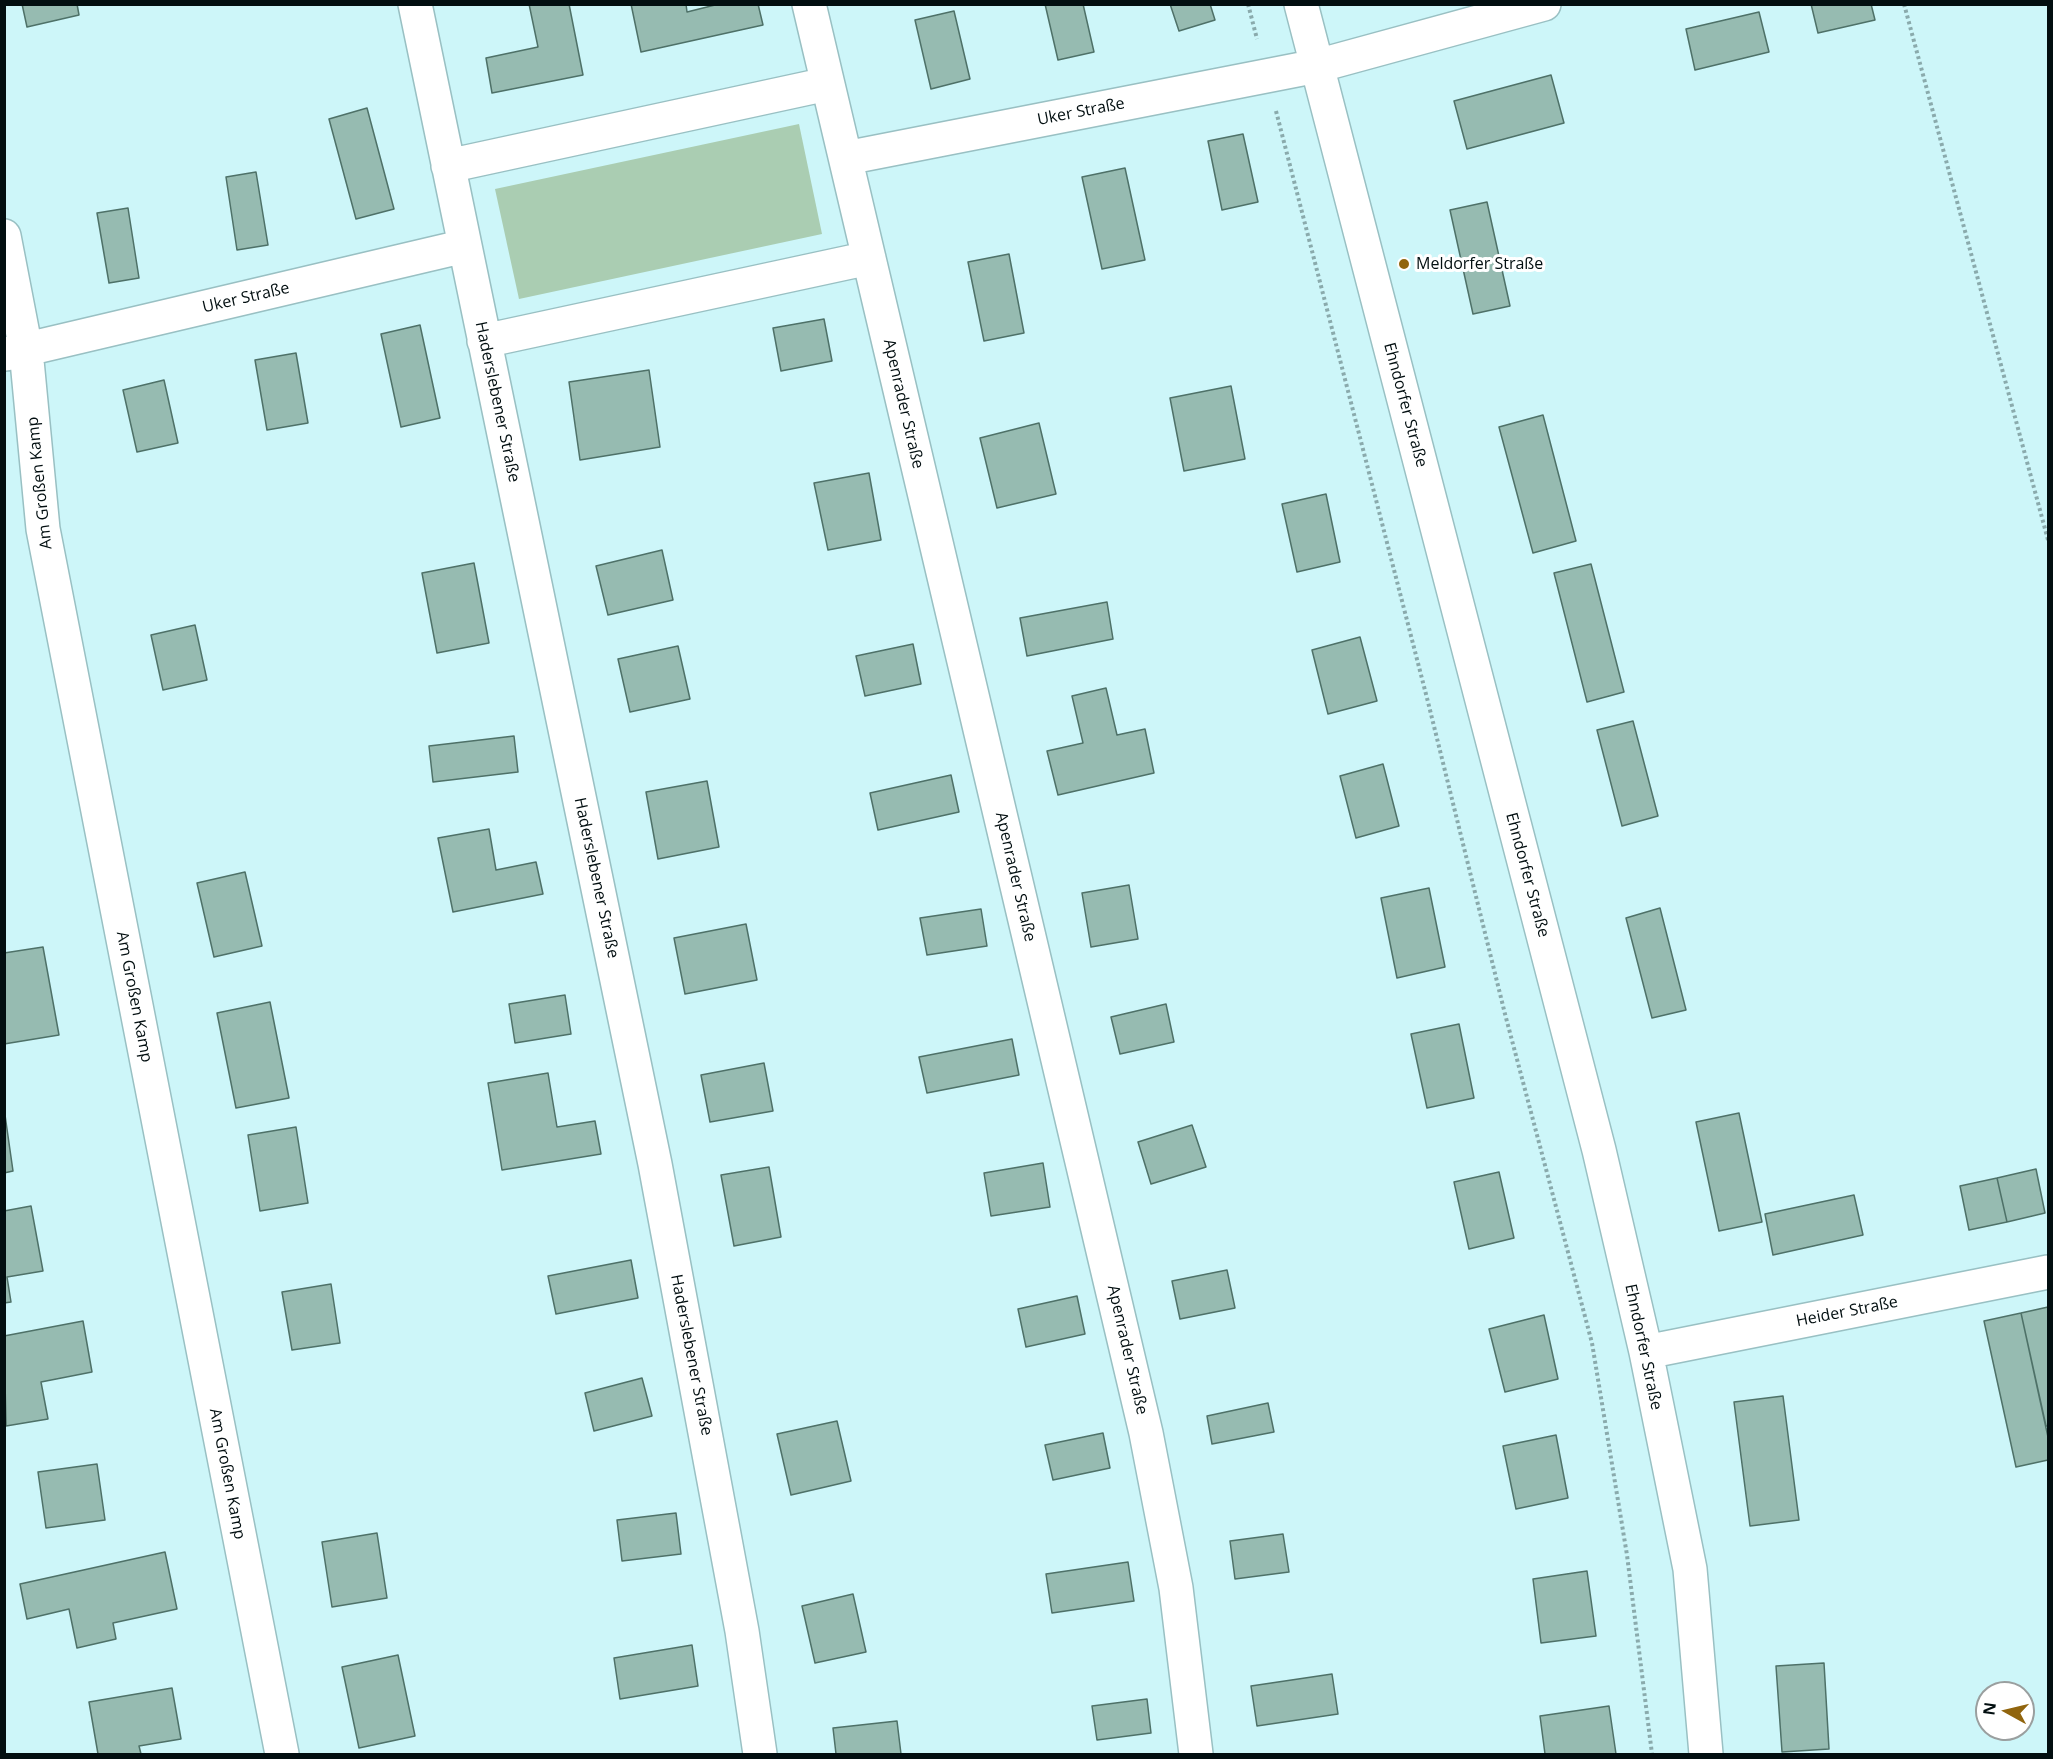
<!DOCTYPE html>
<html>
<head>
<meta charset="utf-8">
<style>
  body { margin:0 }
  #map { position:relative; width:2053px; height:1759px; overflow:hidden; background:#cdf6f9; font-family:"Open Sans",sans-serif }
  canvas { display:block }
  .frame { position:absolute; inset:0; border:6px solid #020e10; pointer-events:none }
  .north { position:absolute; left:1975px; top:1681px; width:60px; height:60px; box-sizing:border-box; background:#fff; border:2px solid #9a9f9f; border-radius:50%; rotate:278deg; font-size:16px; font-weight:700; line-height:24px; text-align:center; color:#020e10 }
  .north::after { content:''; display:block; margin:auto; width:21px; height:27px; background:#91650e; clip-path:polygon(50% 0,100% 100%,50% 72%,0 100%) }
</style>
</head>
<body>
<div id="map">
<canvas width="2053" height="1759"></canvas>
<div class="frame"></div>
<div class="north">N</div>
</div>
<script>
const ctx = document.querySelector('canvas').getContext('2d');
ctx.lineJoin = 'round';
function paint(path, color) { ctx.fillStyle = color; ctx.fill(path, 'evenodd'); }
function stroke(path, color, width, dash) { ctx.strokeStyle = color; ctx.lineWidth = width; ctx.lineCap = dash ? 'butt' : 'round'; ctx.setLineDash(dash || []); ctx.stroke(path); }
function label(font, color, halo, rows, align = 'center') {
  ctx.font = font + ' "Open Sans",sans-serif'; ctx.lineWidth = 6; ctx.setLineDash([]); ctx.textBaseline = 'middle'; ctx.strokeStyle = halo; ctx.fillStyle = color; for (const [text, x, y, turn = 0] of rows) {
    ctx.save(); ctx.translate(x, y); ctx.rotate((+turn || 0) * Math.PI / 180); ctx.textAlign = isNaN(turn) ? turn : align; if (halo) ctx.strokeText(text, 0, 0); ctx.fillText(text, 0, 0); ctx.restore();
  }
}
paint(new Path2D(`
  M799,124L822,234L519,299L495,189Z`), '#aacdb2');
const building = new Path2D(`
  M22,4H77L79,15L27,27Z
  M529,4H569L583,75L492,93L486,58L538,47Z
  M631,4H686L687,12L719,4H758L763,25L641,52Z
  M1045,4H1083L1094,52L1058,60Z
  M1170,4H1210L1215,20L1179,31Z
  M1811,4H1871L1875,20L1818,33Z
  M954,11L970,79L931,89L915,20Z
  M1759,12L1769,52L1695,70L1686,29Z
  M1551,75L1564,123L1467,149L1454,101Z
  M367,108L394,209L356,219L329,119Z
  M1243,134L1258,202L1222,210L1208,141Z
  M1125,168L1145,260L1102,269L1082,177Z
  M256,172L268,245L237,250L226,177Z
  M1487,202L1510,306L1473,314L1450,210Z
  M128,208L139,278L109,283L97,213Z
  M1009,254L1024,333L984,341L968,262Z
  M824,319L832,361L781,371L773,328Z
  M420,325L440,418L401,427L381,334Z
  M296,353L308,423L267,430L255,360Z
  M649,370L660,447L580,460L569,382Z
  M164,380L178,443L137,452L123,390Z
  M1231,386L1245,459L1184,471L1170,398Z
  M1543,415L1576,541L1533,553L1499,427Z
  M1039,423L1056,494L997,508L980,438Z
  M869,473L881,540L828,550L814,483Z
  M1326,494L1340,562L1297,572L1282,504Z
  M662,550L673,600L608,615L596,566Z
  M474,563L489,643L437,653L422,573Z
  M1591,564L1624,692L1587,702L1554,573Z
  M1107,602L1113,639L1027,656L1020,618Z
  M195,625L207,680L163,690L151,635Z
  M1360,637L1377,701L1328,714L1312,650Z
  M913,644L921,684L865,696L856,656Z
  M678,646L690,699L630,712L618,659Z
  M1106,688L1117,735L1145,729L1154,773L1058,795L1047,751L1083,743L1072,696Z
  M1633,721L1658,816L1622,826L1597,730Z
  M514,736L518,772L433,782L429,746Z
  M1383,764L1399,826L1356,838L1340,776Z
  M951,775L959,812L878,830L870,793Z
  M707,781L719,847L658,859L646,792Z
  M489,829L496,870L536,862L543,894L453,912L438,838Z
  M245,872L262,946L214,957L197,883Z
  M1129,885L1138,939L1091,947L1082,893Z
  M1429,888L1445,967L1397,978L1381,898Z
  M1660,908L1686,1010L1652,1018L1626,918Z
  M981,909L987,946L927,955L920,918Z
  M746,924L757,980L685,994L674,938Z
  M43,947L59,1035L4,1044V953Z
  M565,995L571,1034L515,1043L509,1004Z
  M270,1002L289,1098L236,1108L217,1013Z
  M1166,1004L1174,1042L1120,1054L1111,1017Z
  M1459,1024L1474,1098L1427,1108L1411,1034Z
  M1012,1039L1019,1075L927,1093L919,1057Z
  M764,1063L773,1111L710,1122L701,1075Z
  M548,1073L557,1127L595,1121L601,1154L502,1170L488,1083Z
  M4,1108L13,1171L4,1173Z
  M1739,1113L1762,1222L1719,1231L1696,1122Z
  M1192,1125L1206,1167L1151,1184L1138,1142Z
  M296,1127L308,1203L260,1211L248,1135Z
  M1043,1163L1050,1207L991,1216L984,1173Z
  M769,1167L781,1237L734,1246L721,1175Z
  M2036,1169L2045,1213L2007,1222L1997,1178Z
  M1499,1172L1514,1238L1469,1249L1454,1182Z
  M1997,1178L2007,1222L1969,1230L1960,1186Z
  M1854,1195L1863,1235L1773,1255L1765,1214Z
  M31,1206L43,1271L7,1277L11,1302L4,1303V1211Z
  M631,1260L638,1298L556,1314L548,1276Z
  M1227,1270L1235,1308L1180,1319L1172,1281Z
  M331,1284L340,1343L292,1350L282,1292Z
  M1077,1296L1085,1334L1026,1347L1018,1309Z
  M2048,1307V1426H2046L2021,1313Z
  M2021,1313L2048,1437V1460L2016,1467L1984,1321Z
  M1544,1315L1558,1379L1505,1392L1489,1329Z
  M83,1321L92,1372L41,1382L48,1419L6,1426L4,1336Z
  M642,1378L652,1416L594,1431L585,1393Z
  M1783,1396L1799,1520L1750,1526L1734,1402Z
  M1268,1403L1274,1432L1212,1444L1207,1416Z
  M837,1421L851,1481L791,1495L777,1434Z
  M1103,1433L1110,1468L1053,1480L1045,1445Z
  M1556,1435L1568,1498L1516,1509L1503,1446Z
  M97,1464L105,1520L46,1528L38,1472Z
  M676,1513L681,1554L622,1561L617,1520Z
  M377,1533L387,1598L332,1607L322,1542Z
  M1283,1534L1289,1572L1235,1579L1230,1541Z
  M165,1552L177,1609L113,1623L116,1639L77,1648L69,1609L27,1619L20,1584Z
  M1128,1562L1134,1601L1052,1613L1046,1574Z
  M1587,1571L1596,1636L1541,1643L1533,1579Z
  M853,1594L866,1652L815,1663L802,1606Z
  M692,1645L698,1686L620,1699L614,1658Z
  M398,1655L415,1736L359,1748L342,1667Z
  M1824,1663L1829,1749L1782,1752L1776,1666Z
  M1332,1674L1338,1714L1257,1726L1251,1686Z
  M172,1688L181,1739L139,1746L141,1754H98L89,1702Z
  M1147,1699L1151,1733L1097,1740L1092,1706Z
  M1609,1706L1616,1754H1545L1540,1716Z
  M897,1721L901,1754H836L833,1728Z`);
paint(building, '#96bbb1');
stroke(building, '#4e7168', 1.5);
const minor = new Path2D(`
  M415,4L655,1164L742,1631L760,1754
  M809,4L1146,1433L1176,1588L1196,1754
  M1301,4L1599,1150L1646,1352L1690,1569L1706,1754
  M846,158L1317,66L1544,4
  M448,166L827,84
  M4,236L26,350L43,529L282,1754
  M484,341L869,258
  M6,354L465,246
  M1646,1352L2048,1272`);
stroke(minor, '#99c0c3', 36);
stroke(new Path2D(`
  M1248,4L1257,39
  M1904,4L2048,540
  M1276,111L1428,702L1505,1014L1592,1343L1627,1555L1652,1754`), '#8aaaac', 4, [3, 3]);
stroke(minor, '#fff', 33);
for (const [x, y, r, color] of [
  [1404,264,6,"#91650e"]
]) { const dot = new Path2D(); dot.arc(x, y, r, 0, 2 * Math.PI); ctx.fillStyle = color; ctx.fill(dot); stroke(dot, '#fff', 2); }
label('16px', '#020e10', '#fff', [
  ["Uker Straße",1081,112,-11],
  ["Uker Straße",246,298,-13],
  ["Haderslebener Straße",497,402,78],
  ["Apenrader Straße",903,404,77],
  ["Ehndorfer Straße",1405,405,75],
  ["Am Großen Kamp",40,483,-96],
  ["Ehndorfer Straße",1527,875,75],
  ["Apenrader Straße",1015,877,77],
  ["Haderslebener Straße",596,878,78],
  ["Am Großen Kamp",134,997,79],
  ["Heider Straße",1847,1312,-11],
  ["Ehndorfer Straße",1643,1347,78],
  ["Apenrader Straße",1127,1350,77],
  ["Haderslebener Straße",691,1355,79],
  ["Am Großen Kamp",227,1474,79]
]);
label('16px', '#020e10', '#fff', [
  ["Meldorfer Straße",1416,264]
], 'left');
</script>
</body>
</html>
